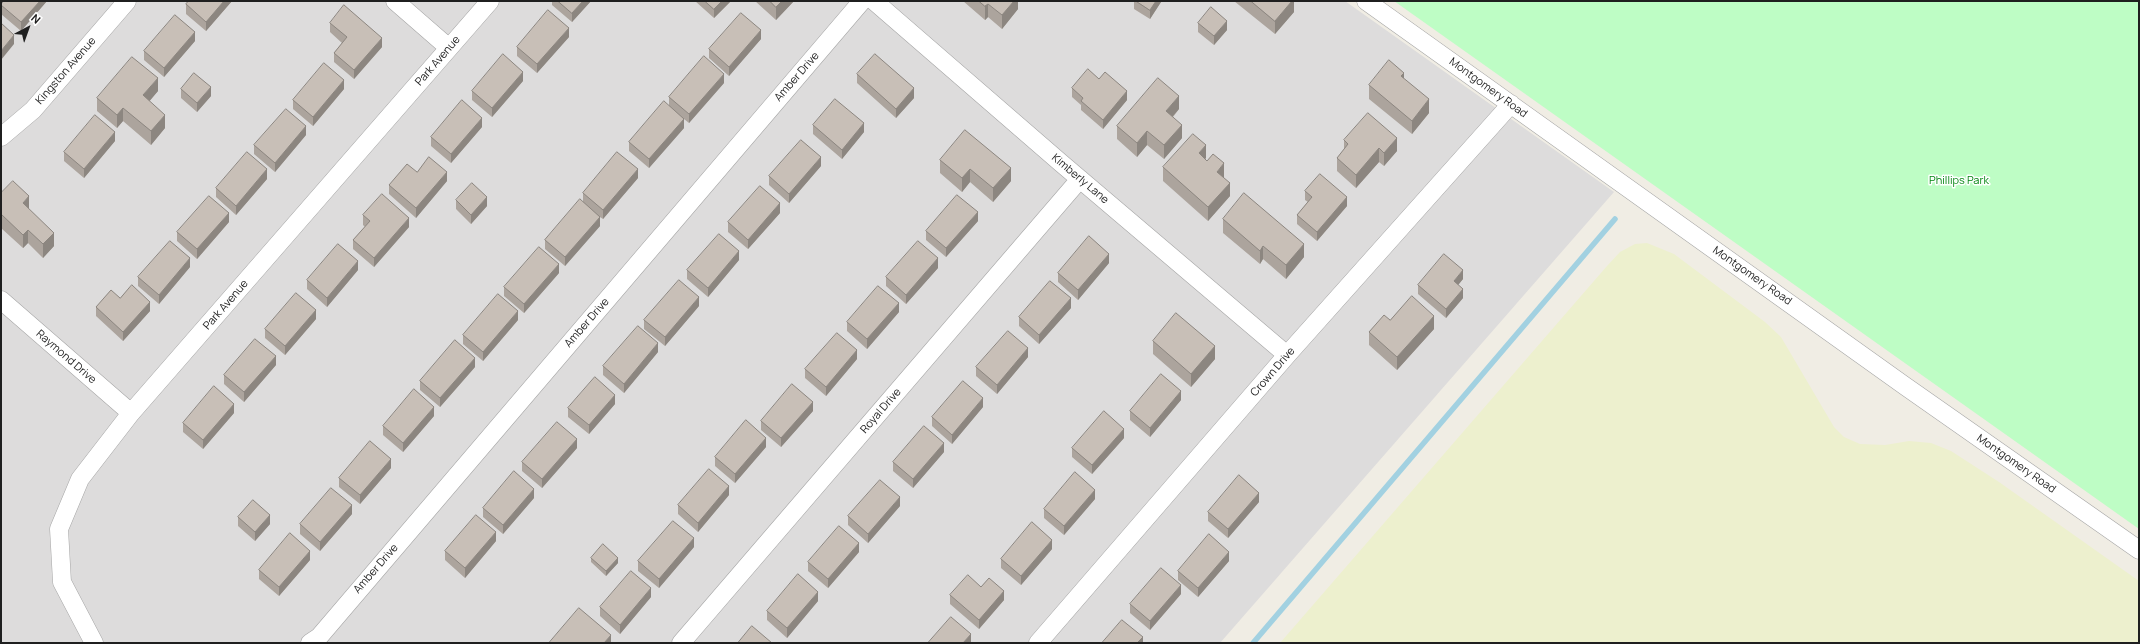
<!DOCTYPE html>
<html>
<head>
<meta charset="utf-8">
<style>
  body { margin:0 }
  #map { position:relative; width:2140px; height:644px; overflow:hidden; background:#f0ede4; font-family:Manrope,sans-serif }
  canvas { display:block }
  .frame { position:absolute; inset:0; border:2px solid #1f1f1f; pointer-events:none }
  .north { position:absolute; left:8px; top:8px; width:40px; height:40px; -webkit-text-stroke:3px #fff; paint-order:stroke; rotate:41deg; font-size:11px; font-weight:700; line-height:16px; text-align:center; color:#1f1f1f }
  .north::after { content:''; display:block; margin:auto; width:14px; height:18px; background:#1f1f1f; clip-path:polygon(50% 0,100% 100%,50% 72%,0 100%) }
</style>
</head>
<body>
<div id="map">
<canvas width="2140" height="644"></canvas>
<div class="frame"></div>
<div class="north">N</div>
</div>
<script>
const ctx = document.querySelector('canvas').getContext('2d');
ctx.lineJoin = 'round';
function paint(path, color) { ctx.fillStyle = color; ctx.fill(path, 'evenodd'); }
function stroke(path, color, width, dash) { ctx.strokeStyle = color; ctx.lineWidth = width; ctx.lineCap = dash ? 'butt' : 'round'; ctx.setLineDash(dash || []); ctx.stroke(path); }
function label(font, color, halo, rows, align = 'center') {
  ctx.font = font + ' Manrope,sans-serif'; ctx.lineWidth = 3; ctx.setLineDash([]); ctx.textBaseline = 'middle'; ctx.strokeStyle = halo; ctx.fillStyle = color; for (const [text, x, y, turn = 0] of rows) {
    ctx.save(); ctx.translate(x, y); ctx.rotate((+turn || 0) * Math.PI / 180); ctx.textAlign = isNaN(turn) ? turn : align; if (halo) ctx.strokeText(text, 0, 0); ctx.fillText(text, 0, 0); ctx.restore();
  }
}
paint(new Path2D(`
  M1,1H1345L1614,192L1220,643H1Z`), '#dddcdc');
paint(new Path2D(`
  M1647,243L1674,254L1765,322L1781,337L1834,427L1844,437L1860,444L1885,445L1909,441L1931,443L1951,451L1999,482L2139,581V643H1280L1607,266L1620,252L1635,244Z`), '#edf0ce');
paint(new Path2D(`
  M1394,1H2139V529Z`), '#befdc5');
stroke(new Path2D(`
  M1253,643L1615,219`), '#a2d1e1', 5.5);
const minor = new Path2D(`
  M395,1L449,48
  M874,1L1061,163L1287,355
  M1366,1L1905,386L2139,550
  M1,137L33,110L127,1
  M1,300L131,413
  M94,643L62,582L59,529L80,479L131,413L490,1
  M310,643L319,637L862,1
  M681,643L1080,179
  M1038,643L1287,355L1511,104`);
stroke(minor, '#a6a6a6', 19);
stroke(minor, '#fff', 18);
paint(new Path2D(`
  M47,1L21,31L1,14V5Z
  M189,1H232L206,31L186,14V4Z
  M552,1H591L572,22L552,5Z
  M695,1H730V2L714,18Z
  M755,1H794L776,20Z
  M963,1H1018V9L1002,29L988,17L985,20Z
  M1134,1H1161V2L1150,19L1134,9Z
  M1234,1H1294V12L1275,34Z
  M330,23L382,47L354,79L334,62V53L342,43L330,32Z
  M1198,23L1227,30L1214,45L1198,32Z
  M569,37L537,73L517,56V47Z
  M761,39L729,76L709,58V49Z
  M195,41L164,77L144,60V51Z
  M857,74L914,98L896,118L857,83Z
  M1404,79L1429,113L1412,134L1369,99V85Z
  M523,81L492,117L472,100V91Z
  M724,83L689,123L684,119V128L649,168L629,151V142L669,106V97Z
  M1072,88L1127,100L1103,129L1081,110V105L1072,97Z
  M181,89L211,96L197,112L181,98Z
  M344,89L313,126L293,109V100Z
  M158,91L149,101L165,128L151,145L123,121L117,128L97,111V98Z
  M1179,109L1173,117L1182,138L1164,159L1147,145L1137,157L1117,139V126Z
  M813,125L864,132L842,159L813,134Z
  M482,127L451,163L431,146V137Z
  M306,135L275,172L254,154V145Z
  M1344,140L1397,151L1384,166L1379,162L1356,188L1337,171V158L1344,150Z
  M115,141L84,178L64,161V152Z
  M1206,158L1205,159L1224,177L1223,178L1230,196L1208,221L1163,181V167Z
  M940,160L1011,181L993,202L970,182L962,192L940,173Z
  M821,166L789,203L769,185V176Z
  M417,172L447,181L416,218L389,194V185Z
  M638,178L603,219L600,217V226L565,266L545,249V240L583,201V193Z
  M267,179L236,215L216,197V188Z
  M1305,191L1347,206L1317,241L1297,224V215L1308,202L1305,200Z
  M1,193L29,209L54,246L43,258L28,243L23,248L1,228Z
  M456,200L487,206L471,224L456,209Z
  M780,213L748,249L728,232V222Z
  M363,215L409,227L374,267L353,249V240L365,227L363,225Z
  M1223,219L1304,257L1286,279L1263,259L1260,264L1223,233Z
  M978,221L946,257L926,240V231Z
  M229,222L197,259L177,241V232Z
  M739,260L708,297L687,279V270Z
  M1109,263L1078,300L1058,282V273Z
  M190,267L159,304L138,286V277Z
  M938,268L906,304L886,286V277Z
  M358,270L327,307L307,289V280Z
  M559,273L524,313L504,296V287Z
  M1463,279L1458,285L1463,298L1446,318L1418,294V285Z
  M120,298L150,311L123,341L96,316V307Z
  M699,306L665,346L644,329V320Z
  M1071,308L1039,344L1019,326V317Z
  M899,312L867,349L847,331V322Z
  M316,319L285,355L265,338V329Z
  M518,320L483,361L463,344V335Z
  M1390,320L1434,329L1397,370L1369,345V332Z
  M1153,341L1215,359L1191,387L1153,354Z
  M658,352L624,393L603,375V366Z
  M1028,357L997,394L976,376V367Z
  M857,359L826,396L805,378V369Z
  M276,365L244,402L224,384V375Z
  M475,367L440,407L420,390V381Z
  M1181,400L1150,437L1130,420V411Z
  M615,404L589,434L568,417V408Z
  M983,407L952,444L932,426V417Z
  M813,411L781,447L761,430V421Z
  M234,413L203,449L183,432V423Z
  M434,416L403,452L383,435V426Z
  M1124,438L1092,474L1072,457V448Z
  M766,447L735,483L715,466V457Z
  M577,448L542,488L522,471V462Z
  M944,452L913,488L893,471V462Z
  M391,468L360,504L339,487V478Z
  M729,495L698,532L678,514V505Z
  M534,498L503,534L483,517V508Z
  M1095,499L1064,535L1044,518V509Z
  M1259,502L1228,538L1208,521V512Z
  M900,506L868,543L848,525V516Z
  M352,514L320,551L300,534V524Z
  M238,517L270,524L255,541L238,526Z
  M496,541L465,578L445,560V551Z
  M694,547L659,588L638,571V561Z
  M1052,549L1021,585L1001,568V559Z
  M859,552L828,588L808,571V562Z
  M591,558L618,563L606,576L591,562Z
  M310,560L279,596L259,579V570Z
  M1229,561L1198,597L1178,580V571Z
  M981,587L1004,600L979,629L950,604V595Z
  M1181,594L1150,630L1130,613V604Z
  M651,597L620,634L600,616V607Z
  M818,601L787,638L767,620V611Z`), '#aca49d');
paint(new Path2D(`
  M40,1H47L21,31V22Z
  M224,1H232L206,31V22Z
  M583,1H591L572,22V13Z
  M722,1H730V2L714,18V9Z
  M782,1H794L776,20V7Z
  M1014,1H1018V9L1002,29V15Z
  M1156,1H1161V2L1150,19V10Z
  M1292,1H1294V12L1275,34V21Z
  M988,4V17L985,20V6Z
  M1227,21V30L1214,45V36Z
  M569,28V37L537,73V64Z
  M761,30V39L729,76V67Z
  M195,32V41L164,77V68Z
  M14,35V44L1,60V51Z
  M382,38V47L354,79V70Z
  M523,72V81L492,117V108Z
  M1404,73V86L1401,76Z
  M724,74V83L689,123V114Z
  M158,78V91L143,109V95Z
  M344,80V89L313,126V117Z
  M211,87V96L197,112V103Z
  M914,88V98L896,118V109Z
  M1127,91V100L1103,129V120Z
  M1179,96V109L1166,124V111Z
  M1429,99V113L1412,134V121Z
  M123,108V121L117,128V115Z
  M165,115V128L151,145V131Z
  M482,118V127L451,163V154Z
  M684,119V128L649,168V159Z
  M864,123V132L842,159V150Z
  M1182,125V138L1164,159V145Z
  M306,126V135L275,172V163Z
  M1147,131V145L1137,157V143Z
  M115,132V141L84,178V169Z
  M1397,138V151L1384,166V153Z
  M1206,145V158L1199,166V153Z
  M1379,148V162L1356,188V175Z
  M821,157V166L789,203V194Z
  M1224,163V177L1217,185V172Z
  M1011,168V181L993,202V188Z
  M267,169V179L236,215V206Z
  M638,169V178L603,219V210Z
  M970,169V182L962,192V178Z
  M447,172V181L416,218V208Z
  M1230,183V196L1208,221V207Z
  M29,196V209L23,203Z
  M487,197V206L471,224V215Z
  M1347,197V206L1317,241V232Z
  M780,203V213L748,249V240Z
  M978,212V221L946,257V248Z
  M229,213V222L197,259V249Z
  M600,217V226L565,266V257Z
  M409,218V227L374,267V258Z
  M28,230V243L23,248V235Z
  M54,233V246L43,258V244Z
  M1304,244V257L1286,279V265Z
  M1263,246V259L1260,264V251Z
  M739,251V260L708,297V288Z
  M1109,254V263L1078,300V290Z
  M190,258V267L159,304V295Z
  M938,258V268L906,304V295Z
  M358,261V270L327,307V298Z
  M559,264V273L524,313V304Z
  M1463,270V279L1454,290V281Z
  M1463,289V298L1446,318V309Z
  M699,297V306L665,346V337Z
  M1071,298V308L1039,344V335Z
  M150,302V311L123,341V332Z
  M899,303V312L867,349V339Z
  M316,310V319L285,355V346Z
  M518,311V320L483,361V352Z
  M1434,316V329L1397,370V357Z
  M658,343V352L624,393V384Z
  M1215,346V359L1191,387V374Z
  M1028,348V357L997,394V385Z
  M857,350V359L826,396V387Z
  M276,356V365L244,402V392Z
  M475,358V367L440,407V398Z
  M1181,391V400L1150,437V428Z
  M615,395V404L589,434V425Z
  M983,398V407L952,444V435Z
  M813,402V411L781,447V438Z
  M234,404V413L203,449V440Z
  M434,407V416L403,452V443Z
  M1124,429V438L1092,474V465Z
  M766,438V447L735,483V474Z
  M577,439V448L542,488V479Z
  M944,443V452L913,488V479Z
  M391,459V468L360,504V495Z
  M729,486V495L698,532V523Z
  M534,489V498L503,534V525Z
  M1095,490V499L1064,535V526Z
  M1259,493V502L1228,538V529Z
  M900,497V506L868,543V534Z
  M352,505V514L320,551V542Z
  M270,515V524L255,541V532Z
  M496,532V541L465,578V568Z
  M694,538V547L659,588V579Z
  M1052,540V549L1021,585V576Z
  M859,543V552L828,588V579Z
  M310,551V560L279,596V587Z
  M1229,552V561L1198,597V588Z
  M618,558V563L606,576V571Z
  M1181,585V594L1150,630V621Z
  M651,588V597L620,634V625Z
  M1004,591V600L979,629V620Z
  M818,592V601L787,638V628Z
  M971,634V643H963Z
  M611,635V643H604Z
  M1143,637V643H1137Z`), '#8c8680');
const building = new Path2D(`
  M4,1H40L21,22L1,5Z
  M189,1H224L206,22L186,4Z
  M558,1H583L572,13Z
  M705,1H722L714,9Z
  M770,1H782L776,7Z
  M979,1H1014L1002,15L988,4L985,6Z
  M1136,1H1156L1150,10Z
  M1251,1H1292L1275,21Z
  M344,5L382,38L354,70L334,53L347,37L330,23Z
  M1211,7L1227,21L1214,36L1198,23Z
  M548,10L569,28L537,64L517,47Z
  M741,13L761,30L729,67L709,49Z
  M175,15L195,32L164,68L144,51Z
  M1,23L14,35L1,51Z
  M503,54L523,72L492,108L472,91Z
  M875,54L914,88L896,109L857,74Z
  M704,56L724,74L689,114L669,97Z
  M132,57L158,78L143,95L165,115L151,131L123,108L117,115L97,98Z
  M1389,60L1404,73L1401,76L1429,99L1412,121L1369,85Z
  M324,63L344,80L313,117L293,100Z
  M1088,69L1099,79L1105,72L1127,91L1103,120L1081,101L1083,98L1072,88Z
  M194,73L211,87L197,103L181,89Z
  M1158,78L1179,96L1166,111L1182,125L1164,145L1147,131L1137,143L1117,126Z
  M835,99L864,123L842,150L813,125Z
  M462,100L482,118L451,154L431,137Z
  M664,101L684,119L649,159L629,142Z
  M286,109L306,126L275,163L254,145Z
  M1368,113L1397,138L1384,153L1379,148L1356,175L1337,158L1348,144L1344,140Z
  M95,115L115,132L84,169L64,152Z
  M965,130L1011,168L993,188L970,169L962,178L940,160Z
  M1193,134L1206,145L1199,153L1207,161L1213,154L1224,163L1217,172L1230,183L1208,207L1163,167Z
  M801,140L821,157L789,194L769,176Z
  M247,152L267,169L236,206L216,188Z
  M617,152L638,169L603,210L583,193Z
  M429,157L447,172L416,208L389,185L407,164L417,172Z
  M1320,174L1347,197L1317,232L1297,215L1312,197L1305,191Z
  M13,181L29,196L23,203L54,233L43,244L28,230L23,235L1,214V193Z
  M472,183L487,197L471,215L456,200Z
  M760,186L780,203L748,240L728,222Z
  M1244,193L1304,244L1286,265L1263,246L1260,251L1223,219Z
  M382,194L409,218L374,258L353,240L370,221L363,215Z
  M957,195L978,212L946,248L926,231Z
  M209,196L229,213L197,249L177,232Z
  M580,199L600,217L565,257L545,240Z
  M719,234L739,251L708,288L687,270Z
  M1089,236L1109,254L1078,290L1058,273Z
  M170,241L190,258L159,295L138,277Z
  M918,241L938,258L906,295L886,277Z
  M338,244L358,261L327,298L307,280Z
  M539,247L559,264L524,304L504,287Z
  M1444,254L1463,270L1454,281L1463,289L1446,309L1418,285Z
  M679,280L699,297L665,337L644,320Z
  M1050,281L1071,298L1039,335L1019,317Z
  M132,285L150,302L123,332L96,307L111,290L120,298Z
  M878,286L899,303L867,339L847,322Z
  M296,293L316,310L285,346L265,329Z
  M498,294L518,311L483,352L463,335Z
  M1412,296L1434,316L1397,357L1369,332L1384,315L1390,320Z
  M1176,313L1215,346L1191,374L1153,341Z
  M638,326L658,343L624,384L603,366Z
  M1008,331L1028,348L997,385L976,367Z
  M837,333L857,350L826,387L805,369Z
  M255,339L276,356L244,392L224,375Z
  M455,340L475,358L440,398L420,381Z
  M1161,374L1181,391L1150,428L1130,411Z
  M595,377L615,395L589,425L568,408Z
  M963,381L983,398L952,435L932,417Z
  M792,384L813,402L781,438L761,421Z
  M214,386L234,404L203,440L183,423Z
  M414,389L434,407L403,443L383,426Z
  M1104,411L1124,429L1092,465L1072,448Z
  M746,420L766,438L735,474L715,457Z
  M557,422L577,439L542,479L522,462Z
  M924,426L944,443L913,479L893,462Z
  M370,441L391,459L360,495L339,478Z
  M709,469L729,486L698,523L678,505Z
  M514,471L534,489L503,525L483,508Z
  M1075,472L1095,490L1064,526L1044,509Z
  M1239,475L1259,493L1228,529L1208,512Z
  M880,480L900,497L868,534L848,516Z
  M331,488L352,505L320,542L300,524Z
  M253,500L270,515L255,532L238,517Z
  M476,515L496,532L465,568L445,551Z
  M673,521L694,538L659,579L638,561Z
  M1032,522L1052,540L1021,576L1001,559Z
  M839,526L859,543L828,579L808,562Z
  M290,533L310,551L279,587L259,570Z
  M1209,534L1229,552L1198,588L1178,571Z
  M603,544L618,558L606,571L591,558Z
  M1161,568L1181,585L1150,621L1130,604Z
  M631,571L651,588L620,625L600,607Z
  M798,574L818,592L787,628L767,611Z
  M968,575L981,587L989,578L1004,591L979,620L950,595Z
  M579,608L611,635L604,643H549Z
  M951,617L971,634L963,643H928Z
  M1122,620L1143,637L1137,643H1102Z
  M752,626L772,643H738Z`);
paint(building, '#c8bfb7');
stroke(building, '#8c8680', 1);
label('11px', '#1f1f1f', '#fff', [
  ["Park Avenue",438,61,-49],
  ["Kingston Avenue",66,71,-49],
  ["Amber Drive",797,77,-49],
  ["Montgomery Road",1488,88,36],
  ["Kimberly Lane",1080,179,40],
  ["Montgomery Road",1752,276,35],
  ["Park Avenue",226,305,-49],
  ["Amber Drive",587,323,-49],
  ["Raymond Drive",66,357,41],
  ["Crown Drive",1273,372,-49],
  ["Royal Drive",881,411,-49],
  ["Montgomery Road",2016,464,35],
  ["Amber Drive",376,569,-49]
]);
label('11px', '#048612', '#fff', [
  ["Phillips Park",1959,181]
]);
</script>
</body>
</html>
